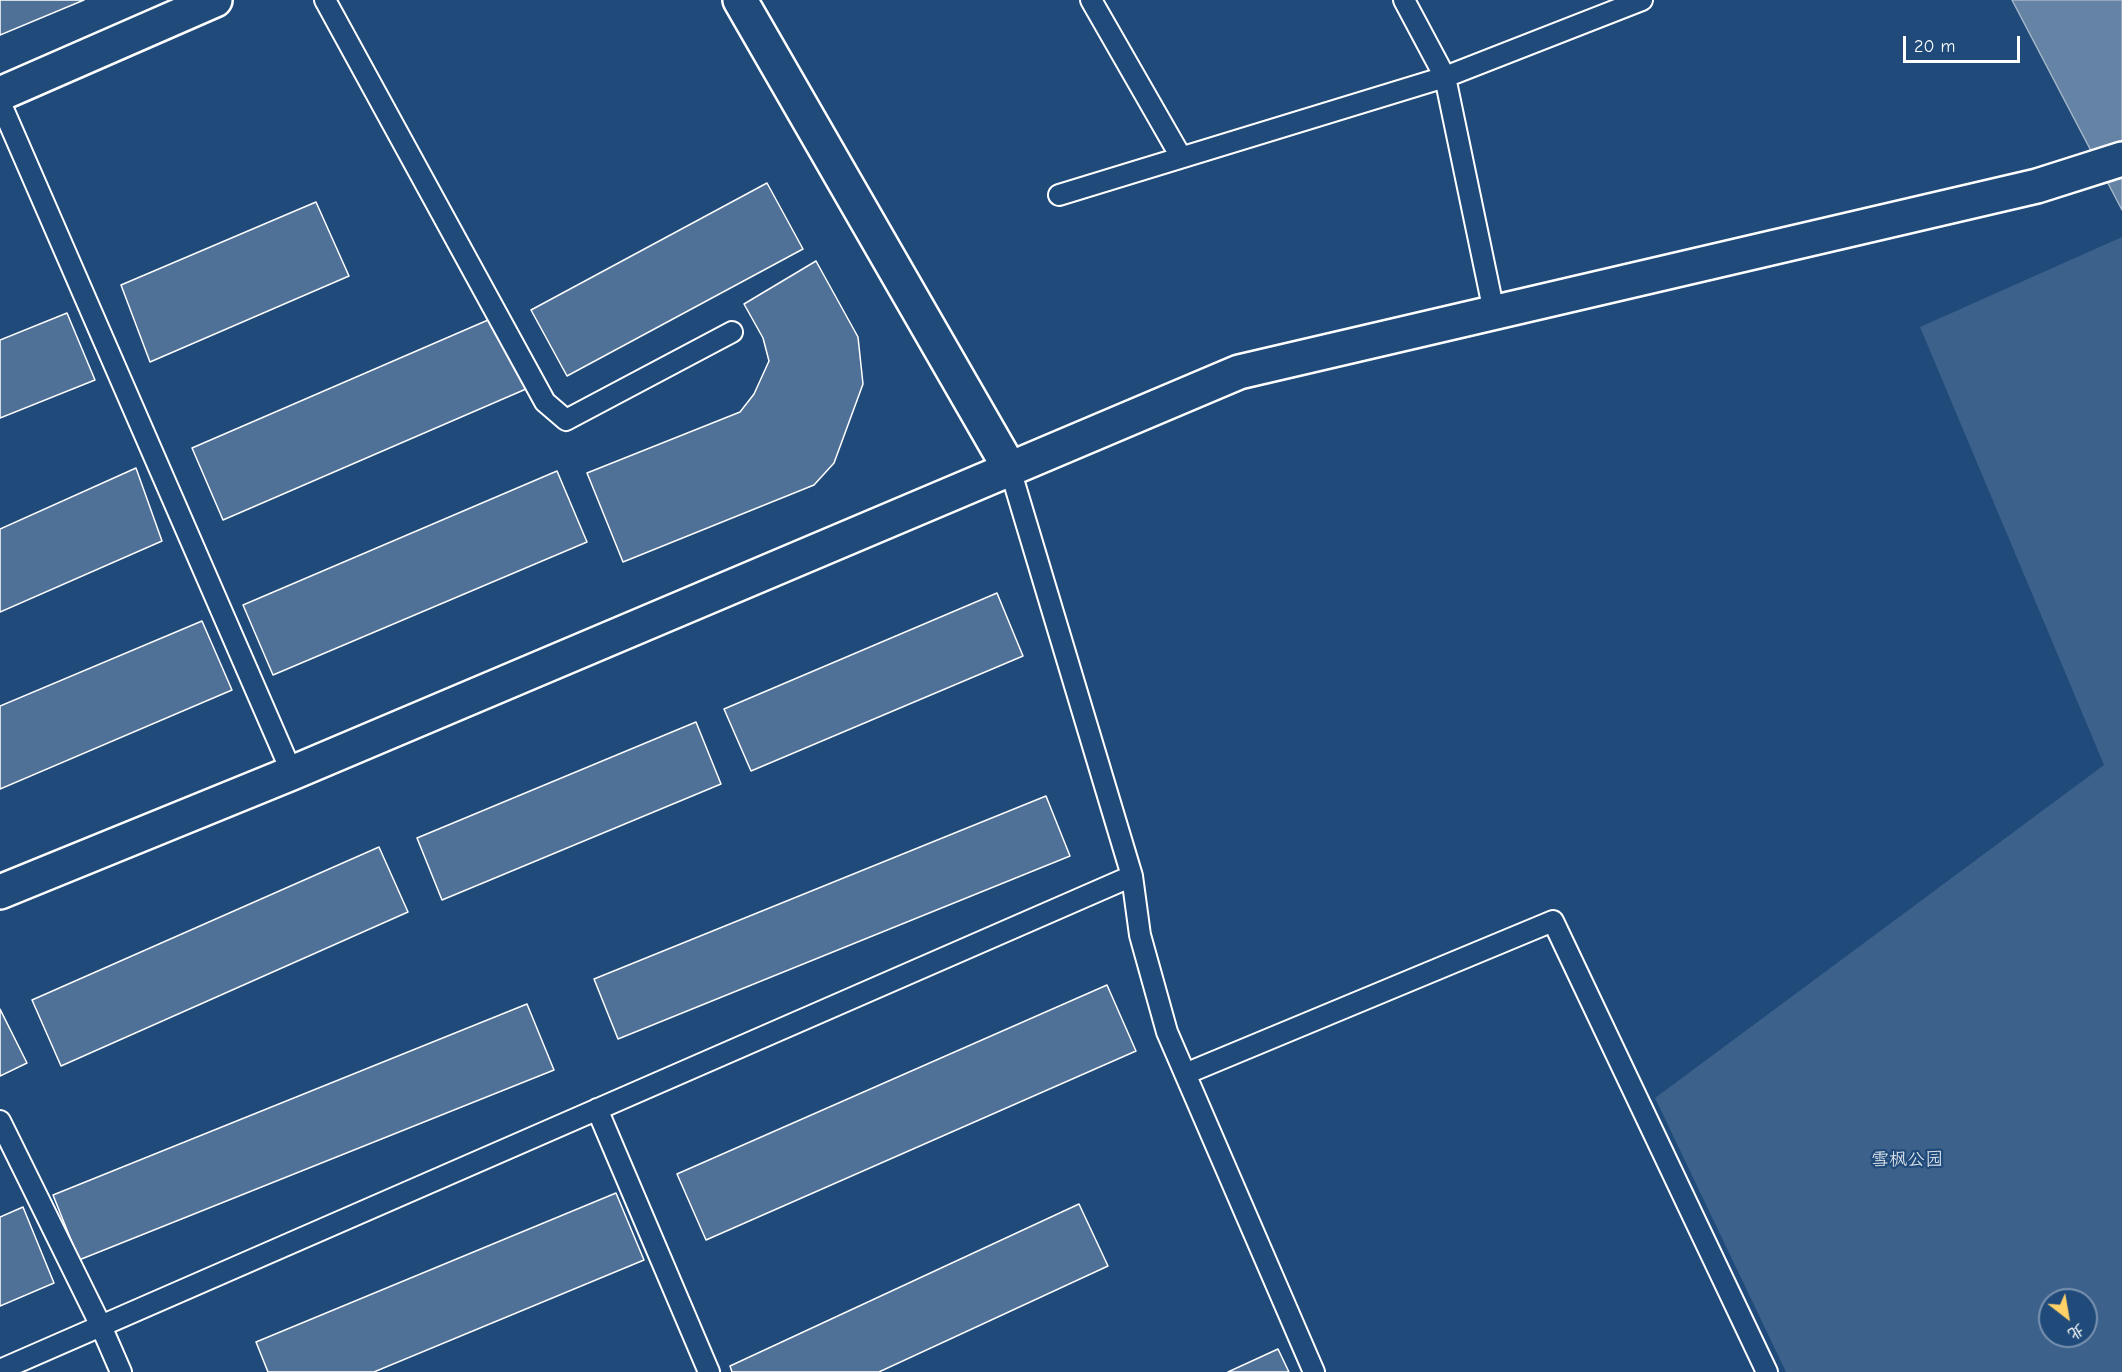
<!DOCTYPE html>
<html>
<head>
<meta charset="utf-8">
<style>
  body { margin:0 }
  #map { position:relative; width:2122px; height:1372px; overflow:hidden; background:#1f4a7a; font-family:"Comic Neue","LXGW WenKai TC",sans-serif }
  canvas { display:block }
  .north { position:absolute; left:2038px; top:1288px; width:60px; height:60px; box-sizing:border-box; background:#1f4a7a; border:2px solid #7992af; border-radius:50%; rotate:149deg; font-size:16px; font-weight:700; line-height:24px; text-align:center; color:#fff }
  .north::after { content:''; display:block; margin:auto; width:21px; height:27px; background:#ffd166; clip-path:polygon(50% 0,100% 100%,50% 72%,0 100%) }
  .scale { position:absolute; left:1903px; top:36px; width:117px; height:27px; box-sizing:border-box; border:3px solid #fff; border-top:0; padding-left:8px; font-size:18px; line-height:21px; white-space:nowrap; color:#fff; -webkit-text-stroke:4px #1f4a7a; paint-order:stroke }
</style>
</head>
<body>
<div id="map">
<canvas width="2122" height="1372"></canvas>
<div class="north">北</div>
<div class="scale">20 m</div>
</div>
<script>
const ctx = document.querySelector('canvas').getContext('2d');
ctx.lineJoin = 'round';
function paint(path, color) { ctx.fillStyle = color; ctx.fill(path, 'evenodd'); }
function stroke(path, color, width, dash) { ctx.strokeStyle = color; ctx.lineWidth = width; ctx.lineCap = dash ? 'butt' : 'round'; ctx.setLineDash(dash || []); ctx.stroke(path); }
function label(font, color, halo, rows, align = 'center') {
  ctx.font = font + ' "Comic Neue","LXGW WenKai TC",sans-serif'; ctx.lineWidth = 4.5; ctx.setLineDash([]); ctx.textBaseline = 'middle'; ctx.strokeStyle = halo; ctx.fillStyle = color; for (const [text, x, y, turn = 0] of rows) {
    ctx.save(); ctx.translate(x, y); ctx.rotate((+turn || 0) * Math.PI / 180); ctx.textAlign = isNaN(turn) ? turn : align; if (halo) ctx.strokeText(text, 0, 0); ctx.fillText(text, 0, 0); ctx.restore();
  }
}
paint(new Path2D(`
  M2122,237V1372H1786L1655,1098L2104,765L1920,327ZM2050,1300H2086V1336H2050Z`), '#3c618b');
const water = new Path2D(`
  M2012,0H2122V210Z`);
paint(water, '#6583a4');
stroke(water, '#a3b5c8', 1.5);
const building = new Path2D(`
  M0,0H84L0,35Z
  M767,183L803,249L567,376L531,310Z
  M316,202L349,276L150,362L121,285Z
  M816,261L858,337L863,384L834,463L814,485L623,562L587,473L740,412L754,394L769,361L763,338L744,304Z
  M67,313L95,380L0,418V340Z
  M495,317L526,389L223,520L192,448Z
  M136,468L162,541L0,612V529Z
  M557,471L587,542L273,675L243,605Z
  M997,593L1023,656L751,771L724,709Z
  M202,621L232,690L0,789V706Z
  M696,722L721,784L442,900L417,838Z
  M1046,796L1070,856L618,1039L594,979Z
  M379,847L408,912L61,1066L32,1000Z
  M1107,985L1136,1051L706,1240L677,1174Z
  M527,1004L554,1070L79,1260L53,1195Z
  M0,1009L27,1063L0,1076Z
  M616,1193L644,1260L374,1372H268L256,1342Z
  M1079,1204L1108,1266L879,1372H732L730,1366Z
  M23,1207L54,1283L0,1306V1217Z
  M1278,1349L1289,1372H1228Z`);
paint(building, '#507197');
stroke(building, '#fff', 1.5);
const service = new Path2D(`
  M325,0L545,402L566,420L732,332
  M1091,0L1181,157
  M1404,0L1445,77L1642,0
  M0,102L292,773
  M1059,195L1445,77L1494,312
  M1010,469L1132,876L1140,935L1167,1032L1314,1372
  M1185,1074L1553,921L1767,1372
  M597,1109L709,1372
  M0,1121L101,1326L121,1372
  M0,1370L1132,876`);
const minor = new Path2D(`
  M740,0L1010,469
  M0,94L215,0`);
const tertiary = new Path2D(`
  M0,892L292,773L1239,372L2037,186L2122,159`);
stroke(service, '#fff', 24);
stroke(minor, '#fff', 38);
stroke(tertiary, '#fff', 38);
stroke(service, '#1f4a7a', 20);
stroke(minor, '#1f4a7a', 33);
stroke(tertiary, '#1f4a7a', 33);
label('18px', '#d8dfe8', '#1f4a7a', [
  ["雪枫公园",1907,1160]
]);
</script>
</body>
</html>
